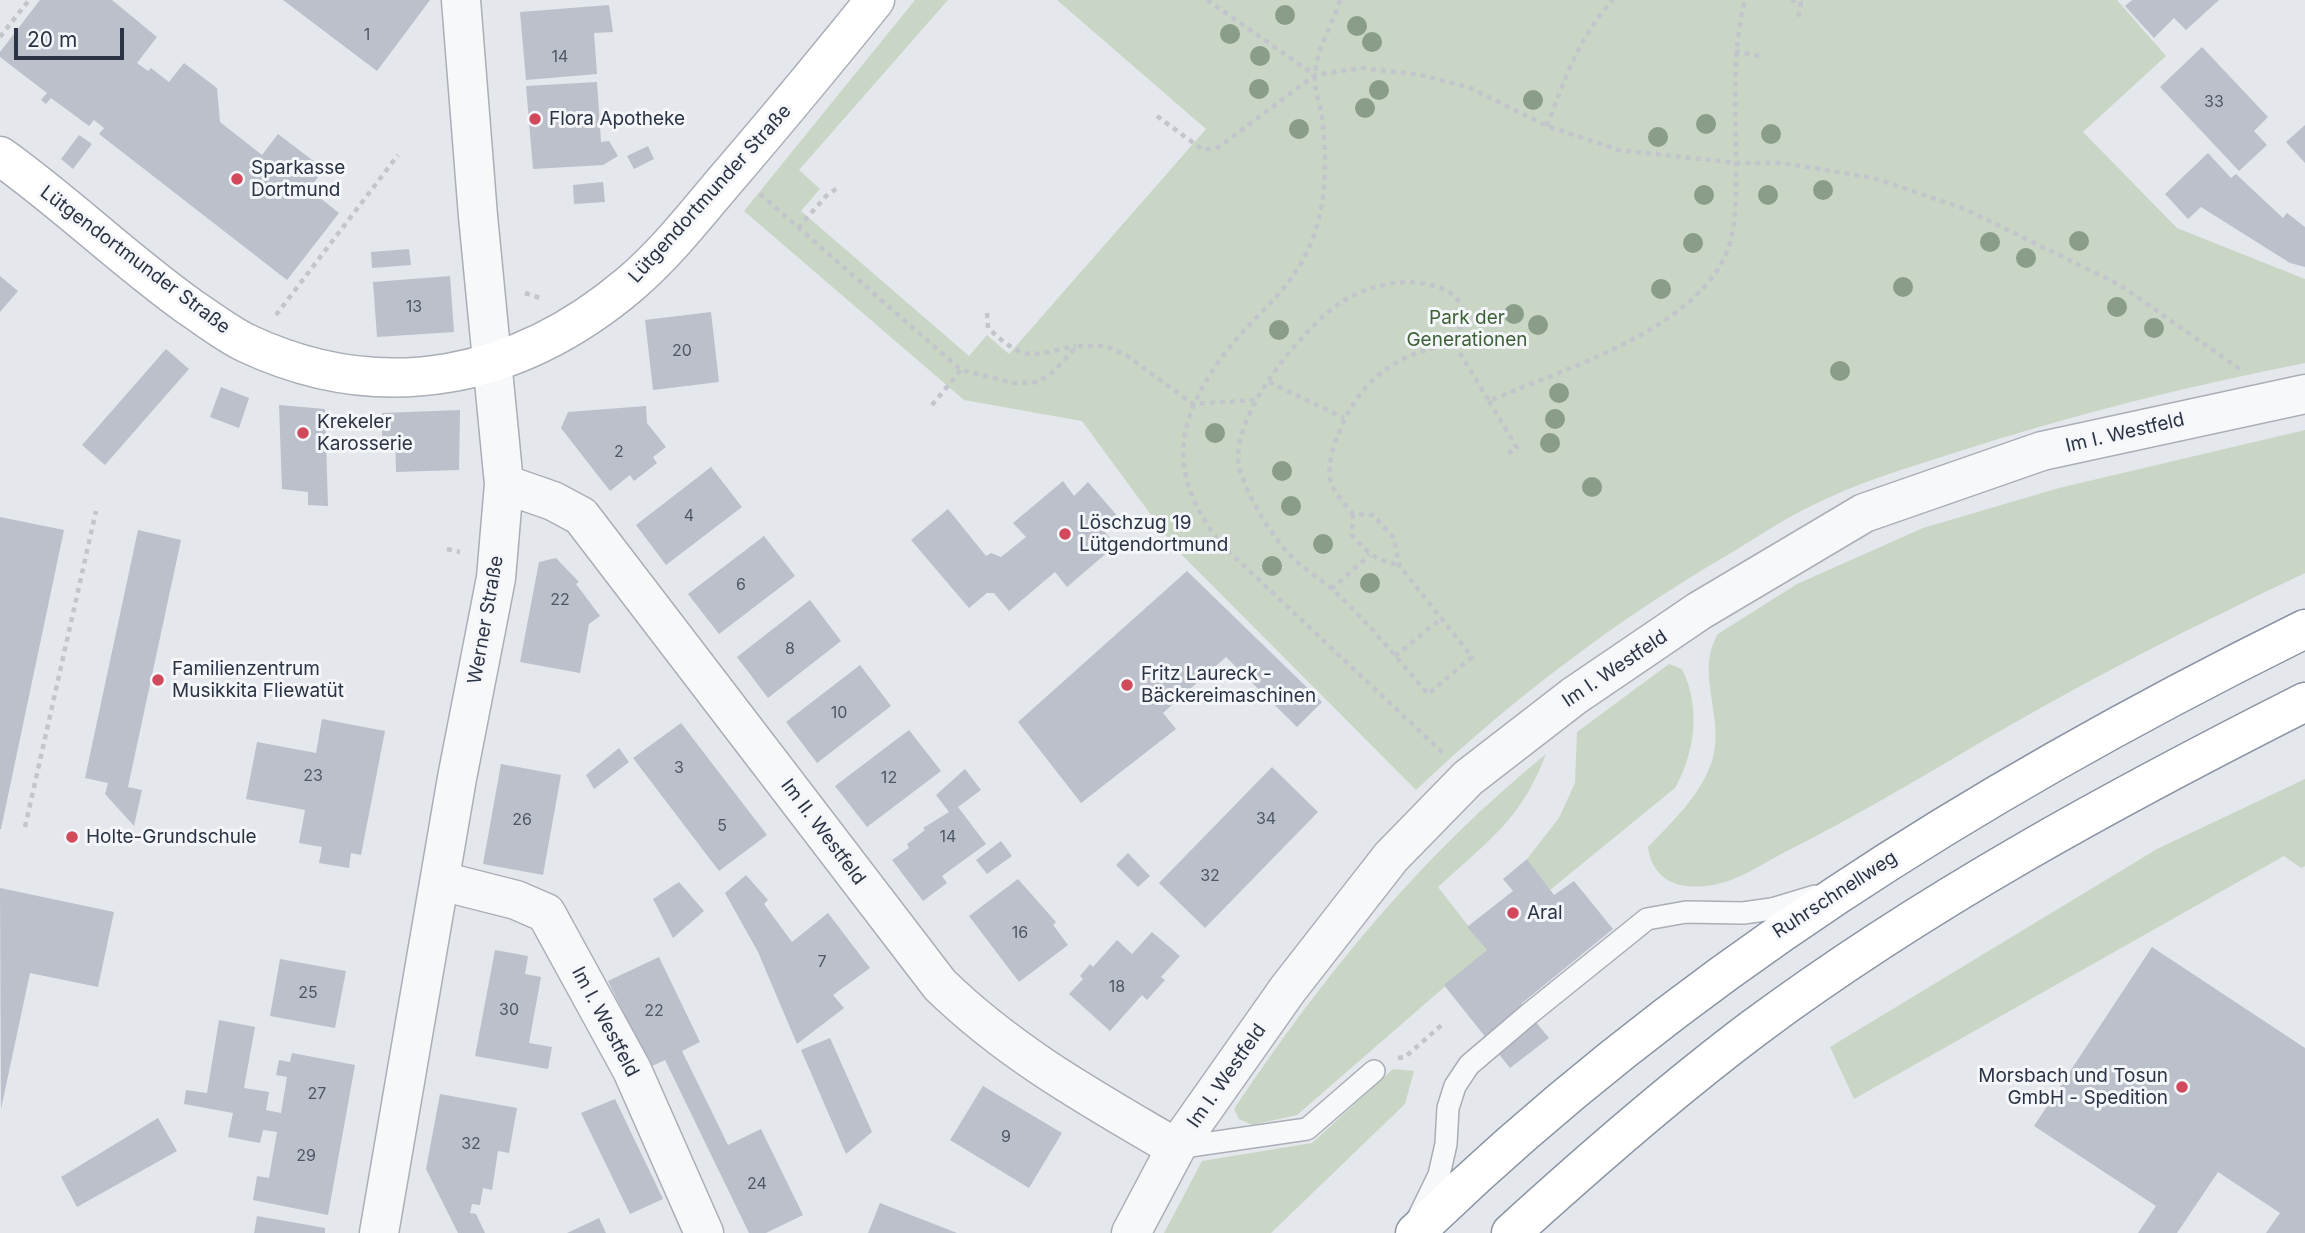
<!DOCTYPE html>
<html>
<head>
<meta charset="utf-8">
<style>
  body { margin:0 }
  #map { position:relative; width:2305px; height:1233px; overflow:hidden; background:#e4e7ec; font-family:Inter,sans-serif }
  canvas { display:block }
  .scale { position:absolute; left:14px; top:28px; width:110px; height:32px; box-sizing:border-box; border:4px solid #2b3445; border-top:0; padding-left:9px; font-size:21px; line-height:24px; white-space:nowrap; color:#2b3445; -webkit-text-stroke:5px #f4f6f9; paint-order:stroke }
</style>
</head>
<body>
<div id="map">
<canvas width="2305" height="1233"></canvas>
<div class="scale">20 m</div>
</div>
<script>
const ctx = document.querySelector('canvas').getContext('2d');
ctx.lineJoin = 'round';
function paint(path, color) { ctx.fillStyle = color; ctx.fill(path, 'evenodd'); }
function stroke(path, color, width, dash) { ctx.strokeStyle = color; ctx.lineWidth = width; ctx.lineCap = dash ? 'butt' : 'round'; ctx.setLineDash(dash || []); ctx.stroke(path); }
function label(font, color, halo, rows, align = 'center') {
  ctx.font = font + ' Inter,sans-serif'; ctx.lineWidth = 6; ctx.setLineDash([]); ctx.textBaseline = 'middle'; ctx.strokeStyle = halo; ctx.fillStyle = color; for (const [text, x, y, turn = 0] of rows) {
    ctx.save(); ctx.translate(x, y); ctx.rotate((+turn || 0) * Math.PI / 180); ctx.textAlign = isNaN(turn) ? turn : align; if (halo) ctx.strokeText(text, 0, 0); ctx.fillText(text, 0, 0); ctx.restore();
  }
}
paint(new Path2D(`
  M915,0H948L799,170L820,189L801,211L969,356L987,335L1009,354L1206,129L1057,0H2117L2166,56L2083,132L2177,228L2305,279V363C2188,386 2071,415 1957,452C1907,468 1856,483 1809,507C1784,519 1760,535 1736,550C1620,617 1513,698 1416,790L1176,549L1082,421L964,400L744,211Z
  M2305,430V573C2193,626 2083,682 1976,745C1914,782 1852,818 1787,851C1767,861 1746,876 1725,882C1692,892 1653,888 1648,847C1673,821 1700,796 1712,761C1726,719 1694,672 1718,634L1797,584L1923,528L2059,488Z
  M1669,664L1682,669C1701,707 1695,753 1675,788L1550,890L1527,859L1559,818L1575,783L1577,732Z
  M1546,754C1521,820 1488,841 1438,887L1487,950L1297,1115L1252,1125L1239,1119L1234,1109C1325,973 1420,857 1546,754Z
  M2305,779V866L2301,868L2284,856L1854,1099L1830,1047L2157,849Z
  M1393,1069L1414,1071L1405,1104L1271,1233H1164L1202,1161L1312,1143Z`), '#c9d6c5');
paint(new Path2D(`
  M40,0H112L157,37L137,63L148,71L151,68L169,82L184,63L217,88L220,122L262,155L278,134L324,169L309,189L339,213L287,280L99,134L104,128L94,120L89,126L51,98L46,104L41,100L47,93L0,57V52Z
  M283,0H430L377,71Z
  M2132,0H2219L2186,30L2174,18L2154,38L2125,6Z
  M609,5L613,32L594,33L597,74L526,80L520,12Z
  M2202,47L2268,117L2254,131L2267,145L2239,171L2160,87Z
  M597,82L601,142L609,141L618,156L603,165L533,169L526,86Z
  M2305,125V163L2286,142Z
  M79,135L92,144L73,169L61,159Z
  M648,146L654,159L634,169L627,156Z
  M2208,153L2231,178L2236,174L2283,218L2287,213L2305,227V267L2290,263L2201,207L2188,219L2165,194Z
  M603,182L605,202L574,204L573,185Z
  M409,249L411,265L372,268L371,252Z
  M0,276L18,291L0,312Z
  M450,276L454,332L377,337L373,282Z
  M711,312L719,382L653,390L645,320Z
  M166,349L189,369L105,465L82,445Z
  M221,387L249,398L239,428L210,417Z
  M279,405L325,409L328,506L308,505V492L282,489Z
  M646,406L647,423L666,447L653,457L657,463L634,481L630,475L610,491L561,428L568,412Z
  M460,410L459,470L396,472L395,436L382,437V413Z
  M711,467L742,507L666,565L636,525Z
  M1063,481L1074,496L1088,482L1120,519L1104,531L1116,545L1067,587L1055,572L1009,611L994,593H987L969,608L911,540L948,509L986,556L991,553L1001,557L1026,537L1013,523Z
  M0,517L64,530L1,829H0Z
  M138,530L181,540L128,787L142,790L134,826L105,794L108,783L85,778Z
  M764,536L795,576L719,634L688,594Z
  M556,558L579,582L576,584L600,616L589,624L580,673L520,662L539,562Z
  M1187,571L1322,702L1297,727L1226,657L1163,713L1176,729L1081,803L1018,722Z
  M810,600L841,641L768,698L737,657Z
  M860,665L891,706L817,763L786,722Z
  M322,719L385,731L361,855L351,853L349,868L319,863L322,847L299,843L305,810L246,799L257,742L316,753Z
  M681,723L767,835L719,871L633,758Z
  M909,730L941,771L867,827L835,786Z
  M619,748L629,762L594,789L586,775Z
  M501,764L561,775L543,875L483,864Z
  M1272,767L1318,812L1205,928L1159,883Z
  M965,769L981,790L958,807L986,844L942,876L947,883L923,901L892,860L909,848L907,844L925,830L923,828L949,812L936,795Z
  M1001,841L1012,856L987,874L976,860Z
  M1128,853L1150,876L1138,887L1116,865Z
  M1527,859L1554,895L1574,881L1613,929L1521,1004L1549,1038L1510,1068L1444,985L1487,950L1467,927L1513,891L1503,879Z
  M746,875L768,900L764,904L792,942L828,913L870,968L833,995L844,1008L797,1044L758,952L725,893Z
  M1018,879L1056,922L1053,925L1068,945L1019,982L969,916Z
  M679,882L704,911L673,938L653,899Z
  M0,888L114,912L98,987L30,973L1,1109Z
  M1152,932L1180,956L1161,977L1165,980L1147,1000L1142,995L1110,1031L1069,994L1083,979L1080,976L1090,964L1093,967L1117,940L1132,954Z
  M2152,947L2305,1048V1233H2266L2280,1213L2218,1172L2177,1233H2138L2156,1206L2034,1126Z
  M495,950L528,956L525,974L541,977L529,1043L552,1047L548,1069L475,1056Z
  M659,957L700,1042L682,1051L728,1145L761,1129L803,1215L766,1233H749L665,1060L650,1067L608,981Z
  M280,959L346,971L335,1028L270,1016Z
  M219,1020L255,1027L244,1088L269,1092L266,1110L281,1113L287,1077L276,1075L279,1060L290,1062L292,1053L355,1065L328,1215L253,1200L257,1176L269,1178L277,1132L263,1130L260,1143L228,1137L233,1113L184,1104L186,1090L207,1093Z
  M830,1038L872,1132L846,1154L801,1050Z
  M983,1086L1062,1133L1029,1188L950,1140Z
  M440,1094L517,1108L509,1153L498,1151L492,1190L483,1188L480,1205L472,1204L470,1213L476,1214L485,1233H458L426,1169Z
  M615,1099L663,1199L630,1214L581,1113Z
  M158,1118L177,1151L77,1207L61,1177Z
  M880,1203L957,1233H868Z
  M257,1216L325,1228V1233H254Z
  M599,1218L606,1233H567Z`), '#bbc0ca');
const lane = new Path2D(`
  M1176,1148L1307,1129L1374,1071
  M1419,1216L1439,1175L1446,1144L1448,1108L1455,1086L1469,1065L1529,1014L1647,919L1686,912L1743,913L1772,909L1815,896`);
const street = new Path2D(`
  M504,484L553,501L581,516L940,985C1011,1054 1091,1098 1176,1148
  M441,881L516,900L546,913L632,1070L704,1233
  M379,1233L457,778L496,578L504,484L478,216L461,0
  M1131,1233L1176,1148L1288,989L1391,857L1468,778L1574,696L1699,611L1864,513L2042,451L2305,394`);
const secondary = new Path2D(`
  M0,156C66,203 124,260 190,307C208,319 226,333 246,343C382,407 518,379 630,284C669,251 701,208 734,170C782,114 829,57 875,0`);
const highway = new Path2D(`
  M1415,1233C1677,978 1979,790 2305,629
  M1511,1233C1589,1162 1669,1092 1754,1028C1925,901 2115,798 2305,702`);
stroke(lane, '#a9aeb7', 24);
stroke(street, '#a9aeb7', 41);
stroke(secondary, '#a9aeb7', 41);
stroke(highway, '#8b94a3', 41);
stroke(new Path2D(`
  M1207,0L1315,75
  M1340,0C1333,24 1316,49 1315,75C1314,89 1320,104 1322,117C1326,150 1327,186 1319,218C1302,288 1257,308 1220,360C1171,428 1170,482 1224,547L1443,753
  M1791,0L1801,2L1798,18
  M0,37L29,0
  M1735,51L1759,56
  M1157,116L1203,150L1219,147L1315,75L1361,68L1421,75L1468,87L1547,126L1619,150L1736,163H1783L1874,178L1965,209L2120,285L2241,370
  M1547,126C1564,81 1579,36 1613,0
  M760,194L961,370L1014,383L1038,382L1054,371L1077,346H1106L1126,355L1193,404L1256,400
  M798,228L826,196L840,186
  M525,293L543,299
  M987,313L988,328C1025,362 1028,356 1076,346
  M276,315L398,155
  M1455,345C1397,350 1359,381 1338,435C1332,448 1327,469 1331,483C1334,493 1347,506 1353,514L1373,515L1394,538L1399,565L1472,657L1428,694C1397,658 1366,620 1331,588C1318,577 1302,568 1290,555C1269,532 1251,502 1241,474C1222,424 1302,329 1340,303C1364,287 1398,278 1426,284C1447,288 1456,293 1465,313L1455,345L1489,401C1563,369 1705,328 1730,243C1737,218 1736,189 1736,164C1736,107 1731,55 1745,0
  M1269,382L1344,418
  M1489,401L1517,448L1507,454
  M932,405L961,370
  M1353,514L1352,535C1369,554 1373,559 1399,565
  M447,549L460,552
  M1331,589L1370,555
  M1395,656L1442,618
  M25,827L96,511
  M1398,1058L1405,1057L1444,1023`), '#c2c5cb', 4.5, [5, 5]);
stroke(lane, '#f7f8fa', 21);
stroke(street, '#f7f8fa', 38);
stroke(secondary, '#fff', 38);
stroke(highway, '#fff', 38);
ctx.fillStyle = '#899d89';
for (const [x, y] of [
  [1285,15],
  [1357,26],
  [1230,34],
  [1372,42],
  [1260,56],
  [1259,89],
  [1379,90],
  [1533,100],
  [1365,108],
  [1706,124],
  [1299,129],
  [1771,134],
  [1658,137],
  [1823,190],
  [1704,195],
  [1768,195],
  [2079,241],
  [1990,242],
  [1693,243],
  [2026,258],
  [1903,287],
  [1661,289],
  [2117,307],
  [1514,314],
  [1538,325],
  [2154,328],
  [1279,330],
  [1840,371],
  [1559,393],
  [1555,419],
  [1215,433],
  [1550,443],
  [1282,471],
  [1592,487],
  [1291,506],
  [1323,544],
  [1272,566],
  [1370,583]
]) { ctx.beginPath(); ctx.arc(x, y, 10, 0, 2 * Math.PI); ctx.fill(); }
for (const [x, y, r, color] of [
  [535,119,7,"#d1495b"],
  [237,179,7,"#d1495b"],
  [303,433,7,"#d1495b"],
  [1065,534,7,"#d1495b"],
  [158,680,7,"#d1495b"],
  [1127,685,7,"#d1495b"],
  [72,837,7,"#d1495b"],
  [1513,913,7,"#d1495b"],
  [2182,1087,7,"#d1495b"]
]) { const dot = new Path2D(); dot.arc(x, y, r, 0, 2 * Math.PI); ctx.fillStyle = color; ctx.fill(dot); stroke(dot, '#f4f6f9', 2.5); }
label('16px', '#4f5766', null, [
  ["1",367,35],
  ["14",560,57],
  ["33",2214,102],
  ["13",414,307],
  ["20",682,351],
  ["2",619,452],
  ["4",689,516],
  ["6",741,585],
  ["22",560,600],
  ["8",790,649],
  ["10",839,713],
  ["3",679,768],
  ["23",313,776],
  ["12",889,778],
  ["34",1266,819],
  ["26",522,820],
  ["5",722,826],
  ["14",948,837],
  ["32",1210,876],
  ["16",1020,933],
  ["7",822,962],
  ["18",1117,987],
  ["25",308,993],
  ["30",509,1010],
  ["22",654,1011],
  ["27",317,1094],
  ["9",1006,1137],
  ["32",471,1144],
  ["29",306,1156],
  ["24",757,1184]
]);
label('19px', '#2b3445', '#f4f6f9', [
  ["Flora Apotheke",549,119],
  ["Sparkasse",251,168],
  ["Dortmund",251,190],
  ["Krekeler",317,422],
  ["Karosserie",317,444],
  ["Löschzug 19",1079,523],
  ["Lütgendortmund",1079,545],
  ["Familienzentrum",172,669],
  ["Musikkita Fliewatüt",172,691],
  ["Fritz Laureck -",1141,674],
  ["Bäckereimaschinen",1141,696],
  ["Holte-Grundschule",86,837],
  ["Aral",1527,913],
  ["Morsbach und Tosun",2168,1076,"right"],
  ["GmbH - Spedition",2168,1098,"right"]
], 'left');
label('19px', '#2b3445', '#f4f6f9', [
  ["Lütgendortmunder Straße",710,194,-48],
  ["Lütgendortmunder Straße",135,260,37],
  ["Im I. Westfeld",2125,433,-13],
  ["Werner Straße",486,620,-80],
  ["Im I. Westfeld",1615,669,-34],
  ["Im II. Westfeld",823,832,53],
  ["Ruhrschnellweg",1835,895,-33],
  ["Im I. Westfeld",605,1022,62],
  ["Im I. Westfeld",1227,1076,-55]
]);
label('19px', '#3f6138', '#f4f6f9', [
  ["Park der",1467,318],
  ["Generationen",1467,340]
]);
</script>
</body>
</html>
